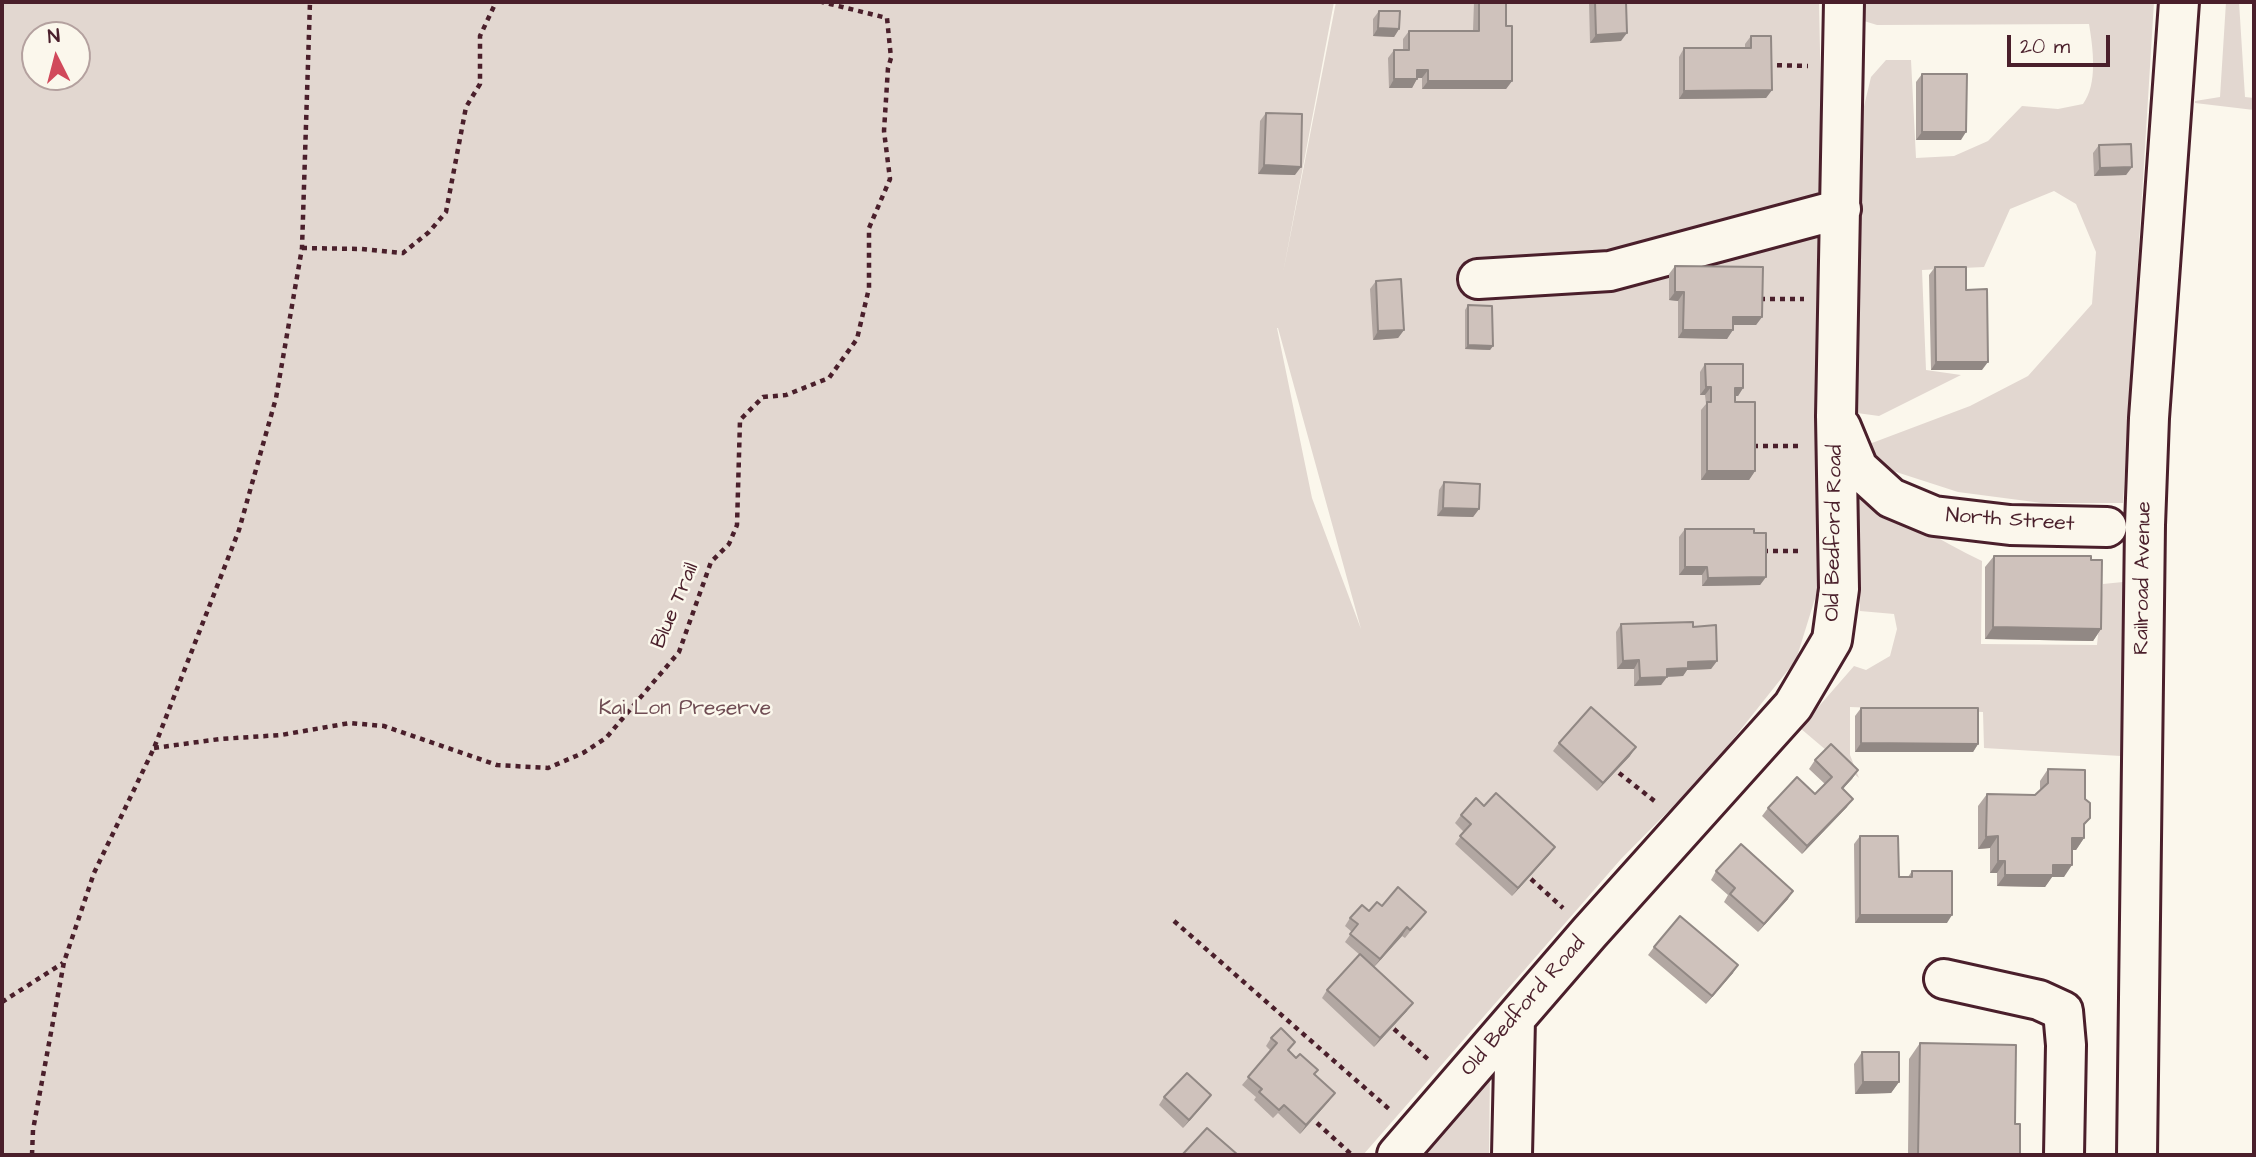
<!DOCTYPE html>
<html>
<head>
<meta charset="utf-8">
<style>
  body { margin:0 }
  #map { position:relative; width:2256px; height:1157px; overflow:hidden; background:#fbf7ec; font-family:"Architects Daughter",sans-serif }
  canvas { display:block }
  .frame { position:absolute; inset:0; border:4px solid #4a1f2b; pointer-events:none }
  .north { position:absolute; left:21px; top:21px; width:70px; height:70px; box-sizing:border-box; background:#fbf7ec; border:2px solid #b4a19f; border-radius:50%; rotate:354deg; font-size:19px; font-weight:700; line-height:28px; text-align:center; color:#4a1f2b }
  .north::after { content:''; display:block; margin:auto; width:24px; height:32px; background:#d1495b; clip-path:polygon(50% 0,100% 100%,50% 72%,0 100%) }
  .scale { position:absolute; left:2007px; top:35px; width:103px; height:32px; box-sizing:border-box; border:4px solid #4a1f2b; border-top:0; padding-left:9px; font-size:21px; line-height:24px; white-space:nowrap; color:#4a1f2b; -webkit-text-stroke:5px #fbf7ec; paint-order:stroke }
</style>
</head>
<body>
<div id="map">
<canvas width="2256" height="1157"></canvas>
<div class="frame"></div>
<div class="north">N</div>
<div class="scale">20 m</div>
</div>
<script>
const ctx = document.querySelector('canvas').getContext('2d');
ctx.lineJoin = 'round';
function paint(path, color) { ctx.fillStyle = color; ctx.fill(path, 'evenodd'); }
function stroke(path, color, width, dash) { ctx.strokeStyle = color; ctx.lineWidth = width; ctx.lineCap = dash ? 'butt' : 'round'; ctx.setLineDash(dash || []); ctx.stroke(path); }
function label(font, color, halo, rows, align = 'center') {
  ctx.font = font + ' "Architects Daughter",sans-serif'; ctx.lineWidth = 5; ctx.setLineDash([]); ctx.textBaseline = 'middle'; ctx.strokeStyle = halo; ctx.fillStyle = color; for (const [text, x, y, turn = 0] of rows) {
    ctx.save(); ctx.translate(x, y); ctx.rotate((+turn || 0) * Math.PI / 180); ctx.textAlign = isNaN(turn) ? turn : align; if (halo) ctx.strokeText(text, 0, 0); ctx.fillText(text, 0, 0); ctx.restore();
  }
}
paint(new Path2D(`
  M2,2H1334L1283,273L1336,2H1819L1822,147L1818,253L1817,592L1796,660L1707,772L1621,859L1363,1155H2ZM35,35H77V77H35ZM1277,328H1278L1361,629L1312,498Z
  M1862,2H2154L2123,503H2042L1958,492L1890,470L1864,446L1970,406L2028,376L2092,304L2096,252L2076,204L2054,191L2010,209L1984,267L1922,270L1926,370L1961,375L1879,416L1857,413L1852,401L1860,123L1871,77L1886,60H1911L1916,158L1954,156L1988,141L2022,106L2058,109L2083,104C2098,84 2093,48 2089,24L1877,25L1864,21Z
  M2226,2H2239L2245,97L2254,98V110L2195,103V101L2220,97Z
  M1858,493C1900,515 1940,541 1982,561L1981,644L2097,645L2103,584L2123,582L2121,756L1984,748L1983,712L1850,707V755L1859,778L1800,728L1854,666L1866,670L1890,656L1897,629L1894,614L1860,611Z
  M1490,1070L1489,1155H1415Z`), '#e2d7d0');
const minor = new Path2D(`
  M1478,279L1610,271L1841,209
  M1841,427L1858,468L1891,498L1934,516L2010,525L2107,527
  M1944,979L2039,1000L2063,1011L2066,1045L2064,1155
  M1397,1155L1589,933L1793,706L1832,640L1839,589L1836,416L1844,2
  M1512,1155L1515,1019
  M2137,1155L2145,525L2149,418L2179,2`);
stroke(minor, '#4a1f2b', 44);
stroke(new Path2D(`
  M1767,65L1808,66
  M302,248L361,249L403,253L429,232L446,212L466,107L480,84V36L496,2
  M1760,299H1804
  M1753,446H1801
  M1763,551H1802
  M154,748L220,739L281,735L350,723L384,726L497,765L548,768L583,753L606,738L679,652L711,562L729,544L737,525L740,420L763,397L786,395L829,378L857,339L869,288V228L890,179L884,131L888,68L891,58L887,18L822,2
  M1619,773L1657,803
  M1531,879L1563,908
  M1174,921L1389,1109
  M2,1002L63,963
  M1394,1029L1430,1061
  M1317,1123L1352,1155
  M32,1155L33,1130L64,962L94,873L154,748L239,530L276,398L302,248L310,2`), '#4a1f2b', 4.5, [5, 5]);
stroke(minor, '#fbf7ec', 38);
paint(new Path2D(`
  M1474,2H1506V26L1512,81L1506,89H1422V78H1417L1412,88H1389L1388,58L1394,50H1403V39L1409,31H1473Z
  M1589,2H1626L1621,41L1590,43Z
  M1379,11L1399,29L1394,37L1373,36V19Z
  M1751,36L1772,90L1766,98L1679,99V57L1684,48H1745V44Z
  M1922,74L1961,140H1916V82Z
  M1266,113L1295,175L1258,174L1260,121Z
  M2099,145L2132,167L2126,175L2094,176L2093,153Z
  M1675,266L1762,317L1756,325H1733L1727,339L1678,338V301L1669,300V274Z
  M1935,267L1966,290L1982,370H1931L1929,275Z
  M1376,281L1404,330L1398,338L1373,340L1370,289Z
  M1468,305L1493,346L1490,350L1465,349V310Z
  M1705,364L1743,388L1738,396H1735V402L1755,471L1749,480H1701V410L1706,404L1705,395H1700V372Z
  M1444,482L1479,509L1473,517L1437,516L1439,490Z
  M1685,529L1754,533L1766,577L1760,585L1702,586V575H1679V537Z
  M1994,556L2101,629L2093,641L1985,639V567Z
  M1621,624L1693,627L1717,661L1711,669L1687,670L1683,676L1667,677L1661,685L1634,686V669H1617L1616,632Z
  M1861,708L1978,744L1973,752H1855V716Z
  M1559,743L1630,756L1597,791L1553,751Z
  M1815,760L1858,770L1843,789L1847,807L1802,854L1762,816L1768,808L1815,794L1825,784L1809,769Z
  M2048,769L2085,799L2090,818L2084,826V838L2076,850H2072L2064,877H2052L2045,887L1997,886V873H1990V848L1978,849V806L1987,794L2035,795L2040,791V781Z
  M1484,806L1555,847L1549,855L1512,896L1455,844L1464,832L1455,823L1461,815Z
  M1860,836L1899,877H1908L1912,871L1947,923H1855L1854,844Z
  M1716,871L1788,899L1758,932L1724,902L1728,895L1711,880Z
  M1382,906L1426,912L1405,938L1402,936L1374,967L1407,1011L1374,1047L1322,998L1327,990L1360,955L1345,942L1352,932L1345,926L1350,918Z
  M1654,947L1733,973L1706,1004L1648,955Z
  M1271,1038L1314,1074L1329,1101L1300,1134L1278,1113L1273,1118L1254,1100L1256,1097L1242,1085L1271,1051L1266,1046Z
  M1920,1043L2015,1124L2020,1155H1908L1909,1059Z
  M1862,1052L1899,1082L1891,1093L1855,1094L1854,1064Z
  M1164,1097L1205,1103L1183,1128L1159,1105Z`), '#b2a7a2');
paint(new Path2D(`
  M1378,28L1399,29L1394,37L1373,36Z
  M1627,33L1621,41L1590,43L1596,35Z
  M1417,70H1428L1422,78H1412Z
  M1394,79H1417L1412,88H1389Z
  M1428,81H1512L1506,89H1422Z
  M1772,90L1766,98L1679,99L1684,91Z
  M1922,132H1966L1961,140H1916Z
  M1264,165L1301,167L1295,175L1258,174Z
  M2132,167L2126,175L2094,176L2100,168Z
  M1675,292H1684L1678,301L1669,300Z
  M1733,317H1762L1756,325H1728Z
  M1404,330L1398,338L1373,340L1378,331Z
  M1683,330H1733L1727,339L1678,338Z
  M1468,345L1493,346L1490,350L1465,349Z
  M1936,362H1988L1982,370H1931Z
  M1706,387H1711L1705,395H1700Z
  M1735,388H1743L1738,396H1729Z
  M1707,471H1755L1749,480H1701Z
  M1443,508L1479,509L1473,517L1437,516Z
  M1685,567H1707L1702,575H1679Z
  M1766,577L1760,585L1702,586L1708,578Z
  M1993,627L2101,629L2093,641L1985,639Z
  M1639,660L1634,669H1617L1623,661Z
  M1717,661L1711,669L1687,670L1683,676L1661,677L1667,669L1688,662Z
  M1667,677L1661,685L1634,686L1640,678Z
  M1861,743L1978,744L1973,752H1855Z
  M1636,747L1630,756L1597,791L1603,783Z
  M1858,770L1852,779L1836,796L1842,788Z
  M1853,799L1847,807L1802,854L1807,846Z
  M1998,836L1990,848L1978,849L1986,837Z
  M2072,838H2084L2076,850H2064Z
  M1555,847L1549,855L1512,896L1518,888Z
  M1998,861H2005L1997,873H1990Z
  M2053,865H2072L2064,877H2052L2045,887L1997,886L2005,875Z
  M1793,891L1788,899L1758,932L1764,924Z
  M1860,915H1952L1947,923H1855Z
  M1407,927L1402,936L1374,967L1380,959Z
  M1738,965L1733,973L1706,1004L1712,996Z
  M1413,1003L1407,1011L1374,1047L1380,1038Z
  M1863,1082H1899L1891,1093L1855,1094Z
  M1335,1093L1329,1101L1300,1134L1306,1125Z
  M1211,1095L1205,1103L1183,1128L1189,1120Z`), '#918884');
const building = new Path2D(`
  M1479,2H1506V26H1512V81H1428V70H1417V79H1394V50H1409V31H1479Z
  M1595,2H1626L1627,33L1596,35Z
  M1379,11H1400L1399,29L1378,28Z
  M1751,36H1771L1772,90L1684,91V48H1751Z
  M1922,74H1967L1966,132H1922Z
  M1266,113L1302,114L1301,167L1264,165Z
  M2131,144L2132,167L2100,168L2099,145Z
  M1675,266L1763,267L1762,317H1733V330H1683L1684,292H1675Z
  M1935,267H1966V290L1987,289L1988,362H1936Z
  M1401,279L1404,330L1378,331L1376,281Z
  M1468,305L1492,306L1493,346L1468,345Z
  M1705,364H1743V388H1735V402H1755V471H1707V402H1711V387H1706Z
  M1444,482L1480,484L1479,509L1443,508Z
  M1685,529H1754V533H1766V577L1708,578L1707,567H1685Z
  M1994,556H2091V560H2102L2101,629L1993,627Z
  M1693,622V627L1716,625L1717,661L1688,662V668L1667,669V677L1640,678L1639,660L1623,661L1621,624Z
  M1591,707L1636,747L1603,783L1559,743Z
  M1861,708H1978V744L1861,743Z
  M1831,744L1858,770L1842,788L1853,799L1807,846L1768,808L1797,777L1815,794L1832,777L1815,760Z
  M2048,769L2085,770V799L2090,803V818L2084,824V838H2072V865H2053V875H2005V861H1998V836L1986,837L1987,794L2035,795L2048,783Z
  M1496,793L1555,847L1518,888L1460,836L1471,824L1461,815L1476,798L1484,806Z
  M1860,836H1898L1899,877H1912V871H1952V915H1860Z
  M1741,844L1793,891L1764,924L1730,894L1735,888L1716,871Z
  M1398,887L1426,912L1410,930L1407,927L1380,959L1350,934L1358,924L1350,918L1362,905L1369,911L1377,902L1382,906Z
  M1680,916L1738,965L1712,996L1654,947Z
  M1360,954L1413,1003L1380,1038L1327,990Z
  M1281,1028L1295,1042L1288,1050L1296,1058L1300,1054L1318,1070L1314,1074L1335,1093L1306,1125L1284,1105L1279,1110L1259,1092L1262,1089L1248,1077L1277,1043L1271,1038Z
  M1920,1043L2016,1045L2015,1124H2020V1155H1918Z
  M1862,1052H1899V1082H1863Z
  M1187,1073L1211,1095L1189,1120L1164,1097Z
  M1207,1128L1238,1155H1182Z`);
paint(building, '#cfc2bc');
stroke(building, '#918884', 2);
label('21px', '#4a1f2b', '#fbf7ec', [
  ["North Street",2010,521,4],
  ["Old Bedford Road",1835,533,-89],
  ["Railroad Avenue",2144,578,-89],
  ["Blue Trail",676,606,-67],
  ["Old Bedford Road",1524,1007,-49]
]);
label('21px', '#704d54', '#fbf7ec', [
  ["Kai Lon Preserve",685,710]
]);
</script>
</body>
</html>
